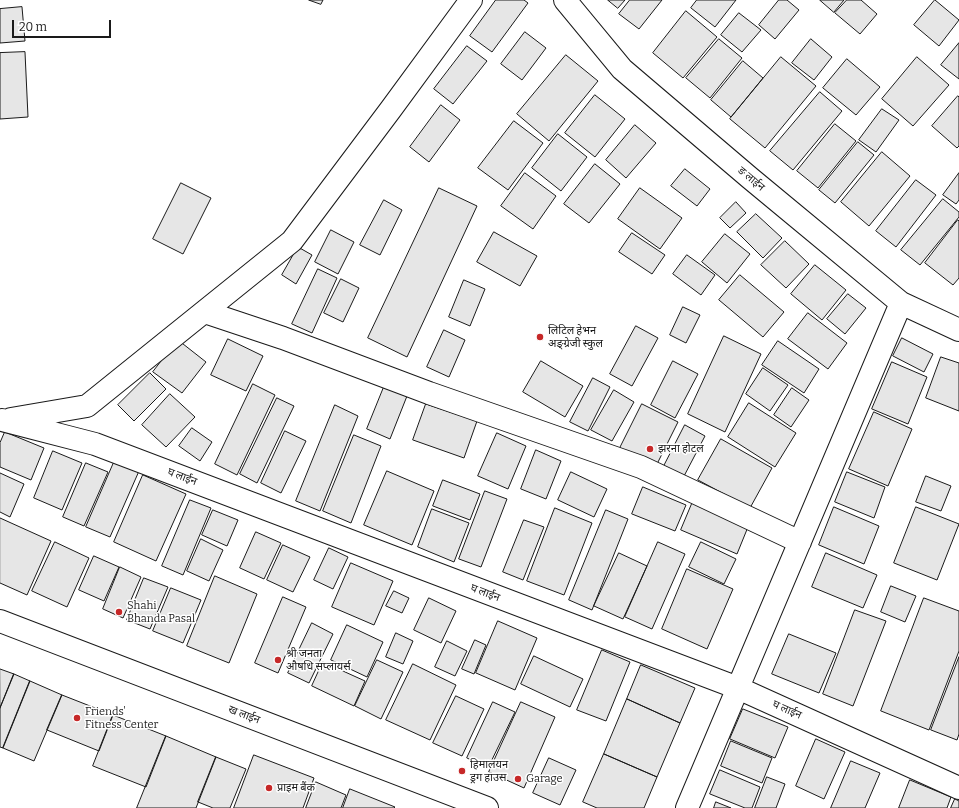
<!DOCTYPE html>
<html>
<head>
<meta charset="utf-8">
<style>
  body { margin:0 }
  #map { position:relative; width:959px; height:808px; overflow:hidden; background:#fff; font-family:Bitter,serif }
  canvas { display:block }
  .scale { position:absolute; left:12px; top:20px; width:99px; height:18px; box-sizing:border-box; border:2px solid #1a1a1a; border-top:0; padding-left:5px; font-size:12px; line-height:14px; white-space:nowrap; color:#1a1a1a; -webkit-text-stroke:3px #fff; paint-order:stroke }
</style>
</head>
<body>
<div id="map">
<canvas width="959" height="808"></canvas>
<div class="scale">20 m</div>
</div>
<script>
const ctx = document.querySelector('canvas').getContext('2d');
ctx.lineJoin = 'round';
function paint(path, color) { ctx.fillStyle = color; ctx.fill(path, 'evenodd'); }
function stroke(path, color, width, dash) { ctx.strokeStyle = color; ctx.lineWidth = width; ctx.lineCap = dash ? 'butt' : 'round'; ctx.setLineDash(dash || []); ctx.stroke(path); }
function label(font, color, halo, rows, align = 'center') {
  ctx.font = font + ' Bitter,"Noto Sans Devanagari",serif'; ctx.lineWidth = 3; ctx.setLineDash([]); ctx.textBaseline = 'middle'; ctx.strokeStyle = halo; ctx.fillStyle = color; for (const [text, x, y, turn = 0] of rows) {
    ctx.save(); ctx.translate(x, y); ctx.rotate((+turn || 0) * Math.PI / 180); ctx.textAlign = isNaN(turn) ? turn : align; if (halo) ctx.strokeText(text, 0, 0); ctx.fillText(text, 0, 0); ctx.restore();
  }
}
const building = new Path2D(`
  M309,0H323L321,4Z
  M496,0H524L528,3L492,52L470,36Z
  M608,0H625L618,8Z
  M630,0H662L639,29L619,14Z
  M697,0H736L715,27L691,8Z
  M779,0H787L799,10L775,39L759,25Z
  M820,0H844L834,12Z
  M847,0H861L877,14L860,34L835,13Z
  M935,0L959,20L939,46L914,25Z
  M22,7L25,41L0,43V9Z
  M686,11L717,37L683,78L653,53Z
  M739,13L761,30L742,52L721,35Z
  M525,32L546,48L522,80L501,64Z
  M719,39L742,58L710,98L686,78Z
  M811,39L832,57L814,80L792,63Z
  M959,43V79L941,65Z
  M467,46L487,61L453,104L434,89Z
  M25,52L28,117L0,119V53Z
  M566,55L598,81L549,141L517,114Z
  M781,57L816,86L765,148L730,119Z
  M917,57L949,85L913,126L882,99Z
  M847,59L880,87L856,115L823,88Z
  M743,61L763,78L731,117L711,100Z
  M820,92L842,111L793,170L770,151Z
  M595,95L625,119L595,157L565,133Z
  M958,96L959,97V146L957,148L932,126Z
  M441,105L460,120L429,162L410,147Z
  M882,109L899,120L876,152L859,140Z
  M514,121L543,143L508,190L478,168Z
  M835,124L856,141L818,188L797,171Z
  M635,125L656,143L626,178L606,160Z
  M558,134L587,157L561,191L532,168Z
  M858,142L874,155L835,203L819,190Z
  M882,152L910,176L869,226L841,202Z
  M595,164L620,184L589,223L564,204Z
  M685,169L710,189L697,206L671,186Z
  M525,173L556,196L533,229L501,206Z
  M959,173V200L956,204L943,195Z
  M916,180L936,195L896,247L876,231Z
  M181,183L211,198L183,254L153,239Z
  M439,188L477,206L407,357L368,338Z
  M640,188L682,218L660,249L618,219Z
  M943,199L959,212V217L920,265L901,250Z
  M384,200L402,210L380,255L360,245Z
  M736,202L746,213L730,228L720,218Z
  M756,214L782,238L763,258L737,232Z
  M958,220L959,221V278L953,285L925,263Z
  M331,230L354,242L338,274L315,262Z
  M494,232L537,256L520,286L477,262Z
  M632,233L665,255L652,274L619,252Z
  M725,234L750,254L727,283L702,262Z
  M785,241L809,264L786,288L761,265Z
  M298,247L312,255L296,284L282,275Z
  M687,255L715,275L701,295L673,274Z
  M815,265L846,290L822,320L791,294Z
  M318,269L337,278L312,333L292,324Z
  M740,275L784,312L763,337L719,300Z
  M341,279L359,288L343,322L324,313Z
  M464,280L485,289L470,326L449,317Z
  M848,294L866,308L845,334L827,319Z
  M683,307L700,315L686,343L670,335Z
  M808,313L847,343L828,369L788,339Z
  M636,326L658,338L632,386L610,374Z
  M444,330L465,340L449,377L427,367Z
  M724,336L761,354L725,432L688,414Z
  M902,338L933,354L924,372L893,356Z
  M228,339L263,356L246,391L211,375Z
  M178,340L206,362L182,393L153,372Z
  M778,341L819,369L804,393L762,365Z
  M941,357L959,363V411L926,398Z
  M541,361L583,386L565,417L523,392Z
  M673,361L698,374L675,418L651,405Z
  M892,362L927,377L908,424L872,409Z
  M763,368L788,385L770,411L746,394Z
  M150,373L166,389L134,421L118,405Z
  M593,378L610,387L588,431L570,422Z
  M253,384L275,395L237,475L215,464Z
  M384,387L407,396L390,439L367,429Z
  M792,388L809,400L791,427L774,415Z
  M614,390L634,402L612,441L591,430Z
  M170,394L195,417L166,447L142,425Z
  M277,398L294,406L257,483L240,474Z
  M749,403L796,433L775,467L728,437Z
  M426,404L477,421L464,458L413,440Z
  M642,404L678,422L656,466L620,448Z
  M335,405L358,416L320,511L296,501Z
  M874,412L912,429L888,486L849,469Z
  M685,425L705,436L683,478L663,468Z
  M192,428L212,442L200,461L179,446Z
  M285,431L306,441L281,493L261,483Z
  M5,432L44,448L31,480L0,467V443Z
  M497,433L526,446L508,489L478,476Z
  M354,435L381,446L351,523L323,511Z
  M721,439L772,468L750,508L698,480Z
  M536,450L561,461L546,499L521,489Z
  M53,451L82,463L62,510L34,498Z
  M115,460L139,471L110,537L86,527Z
  M86,463L108,472L84,526L63,517Z
  M387,471L434,491L412,545L364,525Z
  M571,472L607,489L594,517L558,500Z
  M847,472L885,487L874,518L835,502Z
  M0,473L24,484L10,517L0,512Z
  M143,475L186,494L156,561L114,542Z
  M926,476L951,486L941,511L916,502Z
  M443,480L480,494L470,520L433,506Z
  M643,487L686,505L675,531L632,514Z
  M485,491L507,499L481,567L459,559Z
  M694,499L750,522L737,554L681,530Z
  M190,500L211,508L183,575L162,566Z
  M834,507L879,526L864,564L819,545Z
  M916,507L959,524L937,580L894,563Z
  M555,508L592,523L564,595L527,581Z
  M432,509L469,523L454,562L418,547Z
  M213,510L238,520L227,546L202,535Z
  M606,510L628,519L592,610L569,600Z
  M0,518L51,541L27,595L0,583Z
  M524,520L544,527L523,580L503,572Z
  M256,532L281,543L264,579L240,568Z
  M201,539L223,550L209,581L187,571Z
  M55,542L89,558L67,607L32,591Z
  M658,542L685,554L652,629L625,617Z
  M701,542L736,559L724,584L689,567Z
  M283,545L310,557L293,592L267,580Z
  M329,548L348,557L333,589L314,580Z
  M619,553L647,566L623,619L594,606Z
  M826,553L877,575L863,608L812,587Z
  M94,556L119,567L104,601L79,590Z
  M351,563L393,581L374,625L332,607Z
  M120,567L141,577L123,618L103,609Z
  M687,569L733,589L707,649L662,629Z
  M215,576L257,594L229,663L187,646Z
  M144,578L168,587L150,629L127,620Z
  M891,586L916,596L905,622L881,612Z
  M171,588L201,600L183,643L153,631Z
  M394,591L409,598L402,613L386,606Z
  M283,597L306,607L278,673L255,663Z
  M429,598L456,611L441,643L414,630Z
  M924,598L959,611V651L929,730L881,711Z
  M855,610L886,621L853,706L823,694Z
  M498,621L537,638L515,690L476,673Z
  M312,623L333,634L309,683L288,673Z
  M347,625L383,642L367,677L331,660Z
  M396,633L413,641L403,664L386,657Z
  M789,634L836,653L819,693L772,674Z
  M475,640L486,645L474,674L462,669Z
  M447,641L467,651L455,676L435,667Z
  M602,650L630,662L606,721L577,710Z
  M534,656L583,679L570,707L521,684Z
  M959,657V734L957,740L931,730Z
  M377,660L403,672L381,719L355,706Z
  M323,662L365,681L354,706L312,686Z
  M413,664L456,685L430,740L386,720Z
  M641,665L695,688L680,723L627,699Z
  M0,669L14,674L0,708Z
  M14,674L30,681L3,748L0,747V708Z
  M30,681L62,695L34,761L3,748Z
  M62,695L113,715L99,751L47,730Z
  M456,696L484,709L462,756L433,743Z
  M627,699L680,723L657,777L604,754Z
  M493,702L515,712L488,768L467,758Z
  M521,702L555,717L524,788L489,772Z
  M743,709L788,727L775,758L730,739Z
  M113,715L166,736L146,787L93,766Z
  M166,736L216,757L196,808H137Z
  M816,739L845,752L824,799L796,786Z
  M731,741L772,758L762,783L721,766Z
  M604,754L657,777L644,808H597L583,802Z
  M254,755L314,778L303,808H234Z
  M216,757L246,769L230,808H213L198,802Z
  M549,758L576,770L560,805L533,793Z
  M851,761L880,773L865,808H831Z
  M720,770L760,787L752,808H745L710,794Z
  M767,777L785,784L776,808H755Z
  M910,780L951,797L947,808H899Z
  M316,782L346,795L341,808H306Z
  M350,789L395,807L394,808H343Z
  M955,799L959,801V808H951Z
  M716,802L731,808H714Z`);
paint(building, '#e6e6e6');
stroke(building, '#1a1a1a', 1);
const street = new Path2D(`
  M565,0L622,69L750,178L901,303L959,330
  M205,312L283,338L429,393L641,467L800,542
  M11,419L87,406L292,241L391,109L471,0
  M2,420L95,444L738,688L959,788
  M0,621L487,808
  M687,808L901,303`);
stroke(street, '#1a1a1a', 24);
stroke(street, '#fff', 22);
for (const [x, y, r, color] of [
  [540,337,4,"#c62828"],
  [650,449,4,"#c62828"],
  [119,612,4,"#c62828"],
  [278,660,4,"#c62828"],
  [77,718,4,"#c62828"],
  [462,771,4,"#c62828"],
  [518,779,4,"#c62828"],
  [269,788,4,"#c62828"]
]) { const dot = new Path2D(); dot.arc(x, y, r, 0, 2 * Math.PI); ctx.fillStyle = color; ctx.fill(dot); stroke(dot, '#fff', 1.5); }
label('11px', '#1a1a1a', '#fff', [
  ["ङ लाईन",751,179,40],
  ["घ लाईन",182,477,21],
  ["घ लाईन",485,593,21],
  ["घ लाईन",787,710,24],
  ["ख लाईन",244,715,21]
]);
label('11px', '#1a1a1a', '#fff', [
  ["लिटिल हेभन",548,331],
  ["अङ्‍ग्रेजी स्कुल",548,344],
  ["झरना होटल",658,449],
  ["Shahi",127,606],
  ["Bhanda Pasal",127,619],
  ["श्री जनता",286,654],
  ["औषधि सप्लायर्स",286,667],
  ["Friends'",85,712],
  ["Fitness Center",85,725],
  ["हिमालयन",470,765],
  ["ड्रग हाउस",470,778],
  ["Garage",526,779],
  ["प्राइम बैंक",277,788]
], 'left');
</script>
</body>
</html>
